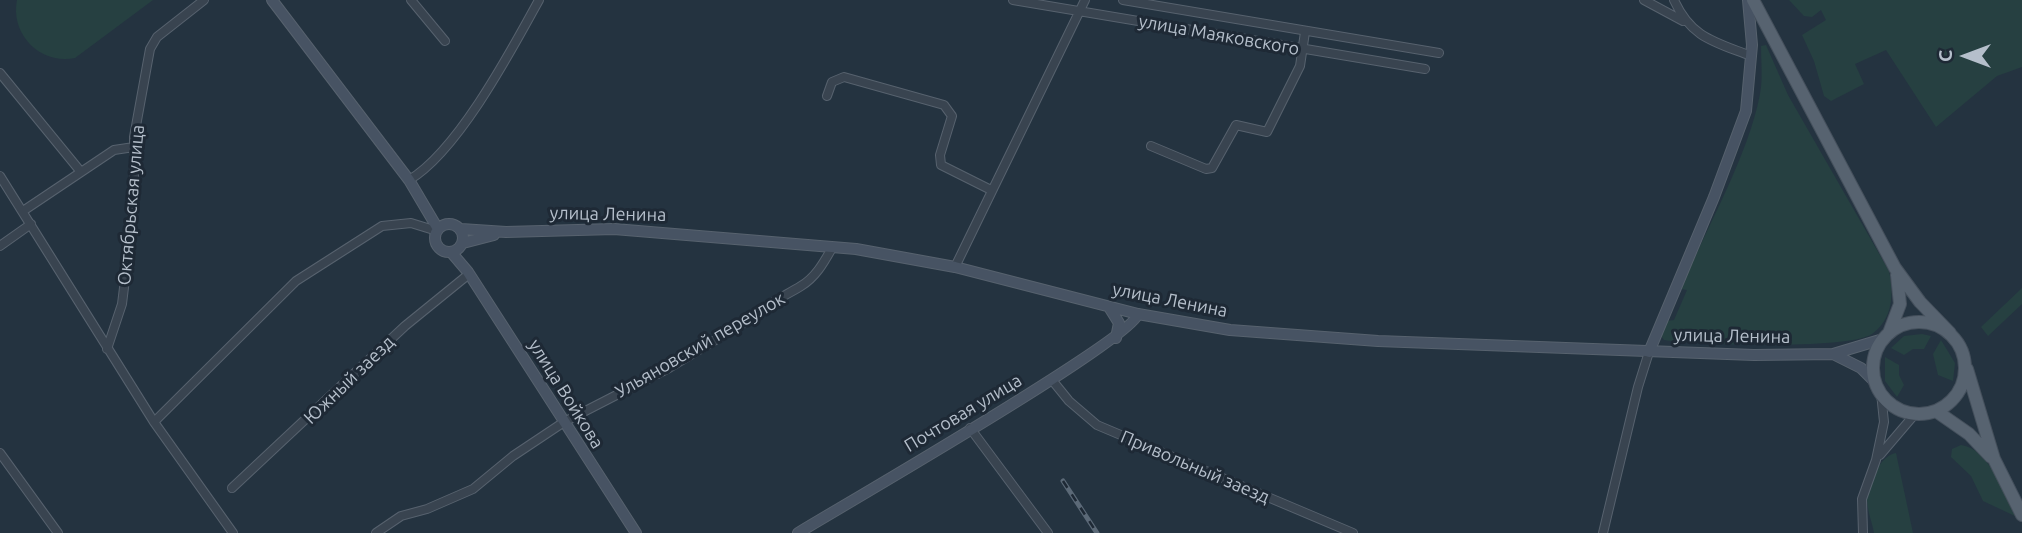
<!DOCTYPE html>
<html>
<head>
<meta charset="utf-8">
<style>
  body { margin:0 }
  #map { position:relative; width:2022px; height:533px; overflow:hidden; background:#243340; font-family:Ubuntu,sans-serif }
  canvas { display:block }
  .north { position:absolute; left:1931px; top:21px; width:70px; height:70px; -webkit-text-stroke:5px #1e2935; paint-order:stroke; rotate:270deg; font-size:19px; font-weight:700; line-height:28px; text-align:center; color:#b5bfcb }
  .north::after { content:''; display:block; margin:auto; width:24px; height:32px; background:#b5bfcb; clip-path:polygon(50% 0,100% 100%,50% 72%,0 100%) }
</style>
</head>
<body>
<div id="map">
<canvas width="2022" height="533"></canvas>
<div class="north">С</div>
</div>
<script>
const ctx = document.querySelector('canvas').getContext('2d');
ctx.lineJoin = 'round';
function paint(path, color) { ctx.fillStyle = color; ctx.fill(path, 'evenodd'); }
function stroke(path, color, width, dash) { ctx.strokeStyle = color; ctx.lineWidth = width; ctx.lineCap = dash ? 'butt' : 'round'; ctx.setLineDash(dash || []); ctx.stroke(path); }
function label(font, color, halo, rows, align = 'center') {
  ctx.font = font + ' Ubuntu,sans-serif'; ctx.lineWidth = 6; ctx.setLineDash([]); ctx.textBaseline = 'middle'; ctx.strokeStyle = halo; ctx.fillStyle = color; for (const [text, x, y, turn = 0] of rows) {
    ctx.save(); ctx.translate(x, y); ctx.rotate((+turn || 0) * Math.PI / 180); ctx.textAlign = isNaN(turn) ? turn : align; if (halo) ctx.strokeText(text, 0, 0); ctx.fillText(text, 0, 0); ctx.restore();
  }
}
paint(new Path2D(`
  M17,0H153L75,58C41,65 10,35 17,0Z
  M1789,0H2022V67L1997,76L1936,127L1886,50L1855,64L1864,84L1831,101L1824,96L1814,61L1802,35L1826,20L1821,10L1812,17L1804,16Z
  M1766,45L1788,95L1889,271C1894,294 1893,319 1872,334C1848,350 1698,345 1664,340L1661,336L1667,321L1674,320L1687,290L1681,289C1706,228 1748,157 1760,94C1763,79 1761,62 1761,46Z
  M2022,288V304L1988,336L1981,327Z
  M1922,334L1931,336L1924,349H1913L1904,355L1891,348L1904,336Z
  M1941,340L1955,363L1953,381L1938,375L1933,354Z
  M1885,357L1899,365V375L1904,385L1897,397L1885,381Z
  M1961,445C1990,449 2002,492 2015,516L1983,501L1971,476L1951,457L1952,449Z
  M1896,453L1913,533H1874C1872,522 1867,510 1867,499C1868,484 1880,455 1896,453Z`), '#264041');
const street = new Path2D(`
  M411,0L445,41
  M1013,0L1425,69
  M1123,0L1439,53
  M1644,0L1683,21
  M1674,0C1691,38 1715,42 1751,56
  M0,73L81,172
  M827,96L832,82L844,77L944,105L952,116L940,155L941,165L991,190
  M1151,146L1206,169L1212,168L1236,125L1267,132L1300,66L1305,32
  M0,176L154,422L233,533
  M409,180C458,151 511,51 539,0
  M23,211L114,150L134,147
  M0,246L31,224
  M955,267L1085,0
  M107,349L122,304L134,205V137L150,49L157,37L204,0
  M1052,380L1069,401L1097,425L1353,533
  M154,422L296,281L382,226L411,223L437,231
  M970,428L1048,533
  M0,453L58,533
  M1880,455L1915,414
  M232,488L405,326L469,274
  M376,533L401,516L427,509L473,489L513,456L564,422L669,368L755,316C769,302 785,296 801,286C816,277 824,262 832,248
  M1603,533L1638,387L1649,352
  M1863,533L1862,499L1876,460L1884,422L1881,393`);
const secondary = new Path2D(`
  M272,0L409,180L438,229
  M435 238a14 14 0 1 1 28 0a14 14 0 1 1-28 0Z
  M461,229L506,232L614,229L856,249L955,267L1138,314L1230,330L1378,341L1754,355L1833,354L1883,339
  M463,243L494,235
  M451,252L468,272L636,533
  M1109,307L1119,323L1116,338
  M1649,352L1714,197L1746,111L1752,45L1748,0
  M1833,354L1861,368L1876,383
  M798,533C842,506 1131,340 1138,314`);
const primary = new Path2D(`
  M1753,0L1895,268L1920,302L1950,333
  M1873 368a46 46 0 1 1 92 0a46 46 0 1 1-92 0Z
  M1889,333L1900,304L1897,275
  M1967,369L1994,459L2022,515
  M1936,411L1969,434L1991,457`);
stroke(street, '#57626e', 10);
stroke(secondary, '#57626e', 12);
stroke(primary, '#45505c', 14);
stroke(street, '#394450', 8);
stroke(secondary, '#475363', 10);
stroke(primary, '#576370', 12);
const rail = new Path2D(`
  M1063,481L1097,533`);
stroke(rail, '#5b6977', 5);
stroke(rail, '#1e2935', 2.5, [8]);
label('18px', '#b5bfcb', '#1e2935', [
  ["улица Маяковского",1219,35,10],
  ["Октябрьская улица",131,205,-85],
  ["улица Ленина",608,214,1],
  ["улица Ленина",1170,300,11],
  ["улица Ленина",1732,336,1],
  ["Ульяновский переулок",700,345,-30],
  ["Южный заезд",349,380,-44],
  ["улица Войкова",566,394,58],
  ["Почтовая улица",963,413,-31],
  ["Привольный заезд",1195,467,23]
]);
</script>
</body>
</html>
